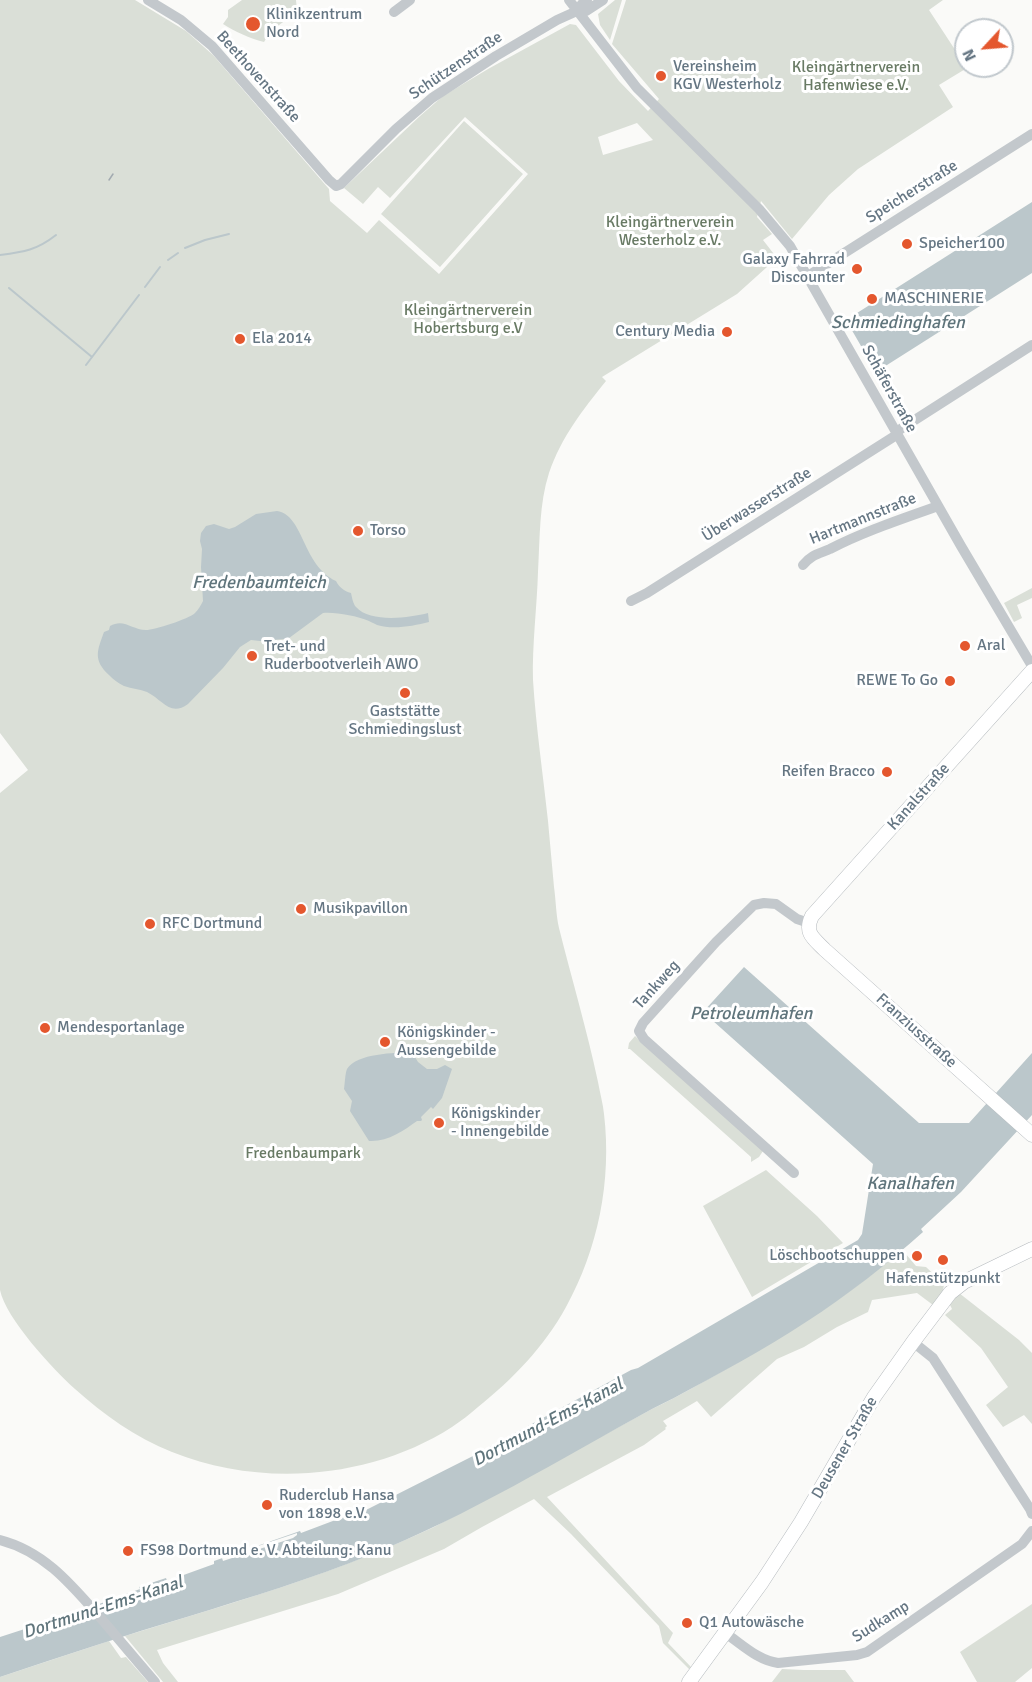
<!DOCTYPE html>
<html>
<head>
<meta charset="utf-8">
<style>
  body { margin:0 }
  #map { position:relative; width:1032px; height:1682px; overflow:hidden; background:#fafaf8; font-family:Signika,sans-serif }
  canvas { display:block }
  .north { position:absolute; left:954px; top:18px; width:60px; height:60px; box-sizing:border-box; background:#fff; border:2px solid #c1c8cd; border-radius:50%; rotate:244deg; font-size:16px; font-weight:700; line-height:24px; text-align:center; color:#657683 }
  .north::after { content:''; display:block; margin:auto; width:21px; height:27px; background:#e4572e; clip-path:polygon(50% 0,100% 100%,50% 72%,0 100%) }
</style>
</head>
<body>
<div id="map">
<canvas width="1032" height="1682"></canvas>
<div class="north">N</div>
</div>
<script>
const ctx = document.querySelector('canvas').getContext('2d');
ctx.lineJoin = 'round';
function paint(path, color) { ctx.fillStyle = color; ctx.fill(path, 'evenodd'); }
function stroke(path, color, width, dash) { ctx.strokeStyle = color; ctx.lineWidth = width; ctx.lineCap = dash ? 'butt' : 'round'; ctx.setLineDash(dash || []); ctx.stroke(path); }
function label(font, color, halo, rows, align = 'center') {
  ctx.font = font + ' Signika,sans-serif'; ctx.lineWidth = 6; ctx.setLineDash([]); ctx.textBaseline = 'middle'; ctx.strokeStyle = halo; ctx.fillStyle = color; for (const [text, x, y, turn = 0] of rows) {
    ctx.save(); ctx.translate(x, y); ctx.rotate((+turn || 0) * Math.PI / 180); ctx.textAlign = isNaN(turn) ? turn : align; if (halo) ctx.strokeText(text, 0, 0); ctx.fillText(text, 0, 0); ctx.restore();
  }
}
paint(new Path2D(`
  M0,0H135L186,31L213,55L329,189L330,201L367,233L379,220L439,274L528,174L465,117L390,198L378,187L363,204L344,188L420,116L443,96L488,69L570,24L576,25L619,81L648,111L659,99L612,44L626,0H943L929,10L967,68L939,85L953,107L858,169L829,195L792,239L761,201L757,217L772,234L763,240L777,258L737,294L602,377L606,381C582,411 562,436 549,473C539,504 540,538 538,572C537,606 532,646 533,680C536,727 543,774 548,821C550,843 552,865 554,887C556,901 556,915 559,928C572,980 587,1030 598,1082C600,1093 603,1104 604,1114C612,1181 598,1249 566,1307C544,1347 513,1379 478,1407C470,1414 461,1421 452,1427C371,1479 261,1488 172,1452C136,1438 103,1414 75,1389C53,1369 6,1319 0,1290V793L28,770L0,733ZM637,123L653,140L603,155L598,137Z
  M242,0H296L297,11L294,14L275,28L269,34L264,42C249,38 236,32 223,24L228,17V10Z
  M615,0H622L610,40L600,25L598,14Z
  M464,121L523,174L440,267L381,214Z
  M1032,588V598L1017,605L1022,618L1014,622L1004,603Z
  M635,1036L763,1151L759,1157L751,1162V1157L630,1049H628L629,1043Z
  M766,1170L817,1216L843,1243L752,1297L703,1206Z
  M897,1253H905L916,1266L926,1267L944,1284L943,1291L933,1305L917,1293L872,1300L868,1312L837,1327L804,1347L777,1359L711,1417L697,1401L663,1421L667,1426L665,1428L666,1429L644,1445L547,1497L673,1633L668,1643L691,1667L689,1669L663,1643L659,1626L571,1534L534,1499L482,1527L444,1549L338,1594L157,1650L163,1663L178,1682H163L125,1636C229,1604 335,1574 434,1527L652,1409C680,1396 706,1380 733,1365C792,1331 846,1298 897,1253Z
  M959,1293L1019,1340L1032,1353V1424L1024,1415L1003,1427L986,1405L1008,1387L981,1348L945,1315L952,1309L950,1305Z
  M1032,1604V1668L1015,1682H977L960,1652Z
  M109,1641L121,1658L126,1657L148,1682H0V1677Z
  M782,1669L804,1670H845L854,1682H772Z`), '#dadfd7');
paint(new Path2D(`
  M1032,202V273L876,372L846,320Z
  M277,511C304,515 302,565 336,581C339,587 344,591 351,593C352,597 353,604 356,607C370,623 409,618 428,613L429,622C413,626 393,630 377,625C375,624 371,622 369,621C356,616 337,612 323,613L285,641L284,639L260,641L251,640L240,647L223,668L188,704C170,717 163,700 147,692C140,689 132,689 124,686C118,683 114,680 109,675C93,660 97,651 104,632L109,630L110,626C124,618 132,630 146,630C154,630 189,619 195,613C198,610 201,605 203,601L201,567L202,549L200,541L201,533L206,526L214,524L229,529L235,527L256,514Z
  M744,967L919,1123H969L1032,1053V1115L961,1192L921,1229L923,1232C887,1264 848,1295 806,1322C764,1350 718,1374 674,1398L652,1409C560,1459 468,1516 370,1555C311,1579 251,1597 190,1616C126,1635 63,1656 0,1677V1637L80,1611L140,1589L139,1587L166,1578L167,1581L214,1564V1561L300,1531L301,1533L354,1513L366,1510L471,1457L631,1370L638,1368L858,1240L862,1234L873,1164L703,1012Z
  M412,1052L418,1062L427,1069H437L445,1065L452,1069L442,1098L433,1109L431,1107L421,1117L422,1120L421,1121H417C403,1131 388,1142 369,1141L350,1111L352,1101L344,1089C345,1083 345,1074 347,1069C357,1053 395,1053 412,1052Z`), '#bbc7cb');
paint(new Path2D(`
  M297,1533V1535L293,1538L223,1561L222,1558Z`), '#fafaf8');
stroke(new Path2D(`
  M185,248L205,240L229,234
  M0,255C24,252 37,250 56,235
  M168,260L178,253
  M145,287L160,267
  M9,288L92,357
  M86,365L139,295`), '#bbc7cb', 2);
const major = new Path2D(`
  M1032,671L812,916C804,933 813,938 825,950L1032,1135
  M689,1682L762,1582L801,1522L874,1397L913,1342L950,1293L964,1282L1032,1249`);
stroke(major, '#b5babe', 15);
stroke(new Path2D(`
  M148,0L181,20L212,46L329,180L336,186L341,184L396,129L432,98L496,56L557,20L577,11H586L603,0
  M569,0L637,88L759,209L790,246L961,546L1032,666
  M577,11L582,4L587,0
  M394,12L410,0
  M808,276L1032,134
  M896,432L1032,345
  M803,565C811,555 818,554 830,549C865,531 902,519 938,506
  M631,601L647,593L898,434
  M794,1173L644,1039L639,1031L643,1023L716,942L754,905L764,903L776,904L797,919L809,923
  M913,1342L933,1358L1030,1509L1032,1514
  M0,1540C43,1551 70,1583 98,1615C117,1637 136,1660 155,1682
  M725,1633C742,1644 757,1660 778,1663L857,1655L867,1652L1022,1544L1032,1531`), '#c3c8cc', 10);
stroke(major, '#fff', 14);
stroke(new Path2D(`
  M109,180L113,174`), '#a2aab0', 1.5);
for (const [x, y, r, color] of [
  [253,24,8,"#e4572e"],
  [661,76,6,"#e4572e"],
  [907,244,6,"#e4572e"],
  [857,269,6,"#e4572e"],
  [872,299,6,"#e4572e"],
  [727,332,6,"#e4572e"],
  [240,339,6,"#e4572e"],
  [358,531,6,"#e4572e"],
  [965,646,6,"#e4572e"],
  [252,656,6,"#e4572e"],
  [950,681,6,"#e4572e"],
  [405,693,6,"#e4572e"],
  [887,772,6,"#e4572e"],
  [301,909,6,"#e4572e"],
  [150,924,6,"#e4572e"],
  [45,1028,6,"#e4572e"],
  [385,1042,6,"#e4572e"],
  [439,1123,6,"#e4572e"],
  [917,1256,6,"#e4572e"],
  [943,1260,6,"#e4572e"],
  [267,1505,6,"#e4572e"],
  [128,1551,6,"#e4572e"],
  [687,1623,6,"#e4572e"]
]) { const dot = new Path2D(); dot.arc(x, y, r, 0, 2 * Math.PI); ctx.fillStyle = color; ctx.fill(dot); stroke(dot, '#fff', 2); }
label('16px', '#657683', '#fff', [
  ["Klinikzentrum",266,15],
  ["Nord",266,33],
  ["Vereinsheim",673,67],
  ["KGV Westerholz",673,85],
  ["Speicher100",919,244],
  ["Galaxy Fahrrad",845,260,"right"],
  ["Discounter",845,278,"right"],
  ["MASCHINERIE",884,299],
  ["Century Media",715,332,"right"],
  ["Ela 2014",252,339],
  ["Torso",370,531],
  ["Aral",977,646],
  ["Tret- und",264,647],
  ["Ruderbootverleih AWO",264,665],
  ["REWE To Go",938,681,"right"],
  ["Gaststätte",405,712,"center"],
  ["Schmiedingslust",405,730,"center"],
  ["Reifen Bracco",875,772,"right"],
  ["Musikpavillon",313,909],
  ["RFC Dortmund",162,924],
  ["Mendesportanlage",57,1028],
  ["Königskinder -",397,1033],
  ["Aussengebilde",397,1051],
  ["Königskinder",451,1114],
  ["- Innengebilde",451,1132],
  ["Löschbootschuppen",905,1256,"right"],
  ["Hafenstützpunkt",943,1279,"center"],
  ["Ruderclub Hansa",279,1496],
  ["von 1898 e.V.",279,1514],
  ["FS98 Dortmund e. V. Abteilung: Kanu",140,1551],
  ["Q1 Autowäsche",699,1623]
], 'left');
label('16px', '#657683', '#fff', [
  ["Schützenstraße",456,66,-34],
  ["Beethovenstraße",258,77,48],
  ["Speicherstraße",912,192,-32],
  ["Schäferstraße",889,389,61],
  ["Überwasserstraße",757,505,-32],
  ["Hartmannstraße",863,519,-22],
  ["Kanalstraße",919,797,-48],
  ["Tankweg",657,985,-48],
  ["Franziusstraße",916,1031,42],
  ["Deusener Straße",845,1448,-60],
  ["Sudkamp",881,1622,-32]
]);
label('16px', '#687a64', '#fff', [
  ["Kleingärtnerverein",856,68],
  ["Hafenwiese e.V.",856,86],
  ["Kleingärtnerverein",670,223],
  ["Westerholz e.V.",670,241],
  ["Kleingärtnerverein",468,311],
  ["Hobertsburg e.V",468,329],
  ["Fredenbaumpark",303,1154]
]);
label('italic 18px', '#60757c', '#fff', [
  ["Schmiedinghafen",898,323],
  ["Fredenbaumteich",259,583],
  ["Petroleumhafen",751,1014],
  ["Kanalhafen",910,1184],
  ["Dortmund-Ems-Kanal",548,1423,-28],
  ["Dortmund-Ems-Kanal",103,1608,-18]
]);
</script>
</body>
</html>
